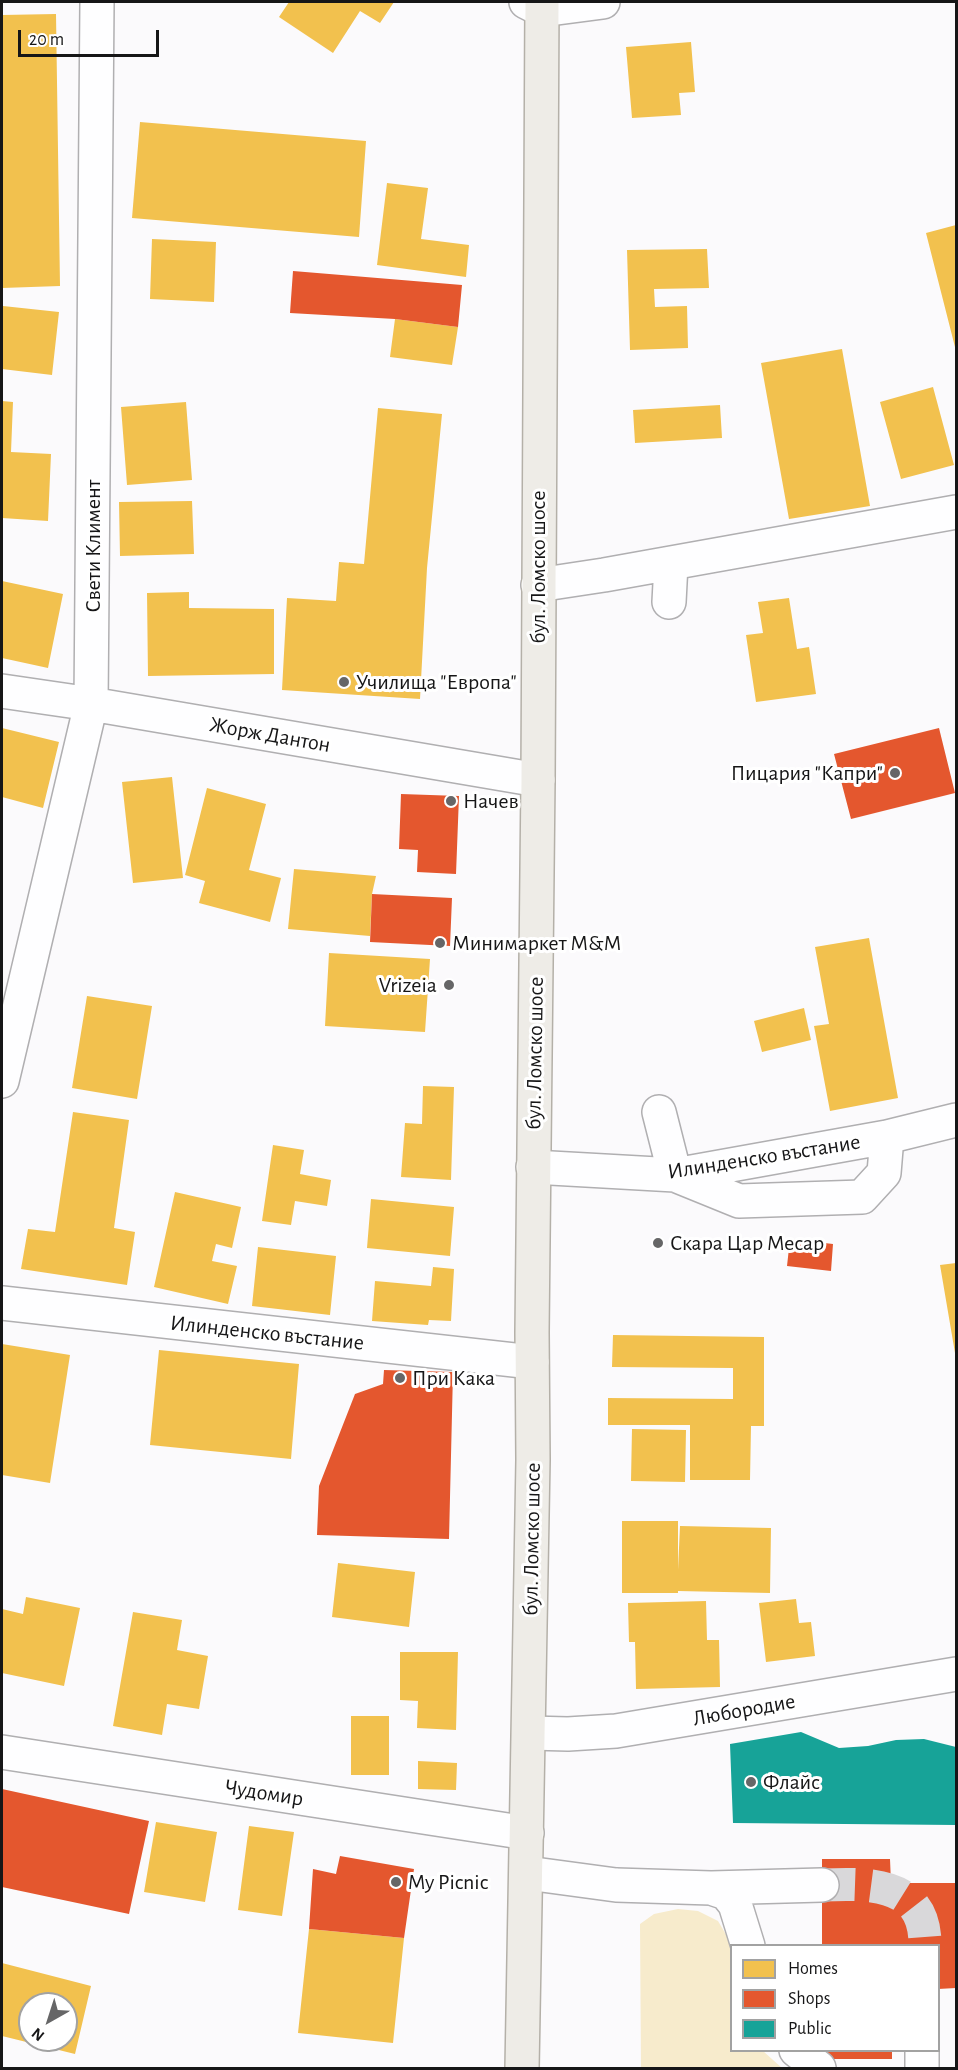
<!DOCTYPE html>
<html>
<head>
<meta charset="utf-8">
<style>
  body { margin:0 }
  #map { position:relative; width:958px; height:2070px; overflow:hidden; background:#fbfafc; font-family:"Alegreya Sans",sans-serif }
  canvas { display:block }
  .frame { position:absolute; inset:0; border:3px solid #161617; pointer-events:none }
  .legend { position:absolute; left:730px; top:1944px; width:210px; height:108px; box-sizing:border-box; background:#fff; border:2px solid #a2a2a2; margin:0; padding:8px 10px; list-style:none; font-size:18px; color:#161617 }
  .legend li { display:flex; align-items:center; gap:12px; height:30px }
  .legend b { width:30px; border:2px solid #a2a2a2 }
  .north { position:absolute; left:18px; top:1992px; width:60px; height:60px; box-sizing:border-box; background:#fff; border:2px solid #a2a2a2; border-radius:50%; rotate:219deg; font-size:16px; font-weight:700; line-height:24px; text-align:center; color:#161617 }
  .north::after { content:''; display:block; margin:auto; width:21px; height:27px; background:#666667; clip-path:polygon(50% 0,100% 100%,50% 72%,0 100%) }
  .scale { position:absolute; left:18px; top:30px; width:141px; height:27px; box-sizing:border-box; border:3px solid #161617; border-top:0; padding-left:8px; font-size:18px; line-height:21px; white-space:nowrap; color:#161617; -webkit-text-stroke:4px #fff; paint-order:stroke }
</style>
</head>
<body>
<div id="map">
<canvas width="958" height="2070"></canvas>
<div class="frame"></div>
<ul class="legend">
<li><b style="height:16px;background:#f2c14e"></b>Homes</li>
<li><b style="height:16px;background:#e4572e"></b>Shops</li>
<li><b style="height:16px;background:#17a398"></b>Public</li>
</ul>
<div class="north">N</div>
<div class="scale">20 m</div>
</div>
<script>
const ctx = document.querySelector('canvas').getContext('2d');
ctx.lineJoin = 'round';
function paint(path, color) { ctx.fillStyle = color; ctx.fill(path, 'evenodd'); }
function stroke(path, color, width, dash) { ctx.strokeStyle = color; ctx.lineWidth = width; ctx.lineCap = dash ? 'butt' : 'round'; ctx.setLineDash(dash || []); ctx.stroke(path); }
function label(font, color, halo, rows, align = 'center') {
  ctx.font = font + ' "Alegreya Sans",sans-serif'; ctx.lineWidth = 6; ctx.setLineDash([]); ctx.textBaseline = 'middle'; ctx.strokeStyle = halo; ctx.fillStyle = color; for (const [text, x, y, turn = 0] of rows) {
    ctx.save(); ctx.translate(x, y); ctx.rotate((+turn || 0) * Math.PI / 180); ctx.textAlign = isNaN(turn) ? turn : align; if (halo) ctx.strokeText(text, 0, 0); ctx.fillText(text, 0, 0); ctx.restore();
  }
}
paint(new Path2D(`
  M678,1909L698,1911L718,1921L731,1943L732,2050L763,2051L782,2068H641L640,1924L654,1914Z`), '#f7ebcc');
paint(new Path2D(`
  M289,2H394L380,23L360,11L333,53L279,17Z
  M56,14L60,286L2,288V15Z
  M691,42L695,92L679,93L681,115L632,118L626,47Z
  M140,122L366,141L359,237L132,218Z
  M387,183L428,188L421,239L469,245L466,277L377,265Z
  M956,225V351L926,233Z
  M152,239L216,242L214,302L150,299Z
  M707,249L709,288L654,289L655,307L687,306L688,348L630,350L627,250Z
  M3,306L59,312L52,375L2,369Z
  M395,319L458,327L452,365L390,357Z
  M842,349L870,506L789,519L761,363Z
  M933,387L954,465L901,479L880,402Z
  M2,401L13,402L11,452L51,454L48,521L2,518Z
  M186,402L192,480L127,485L121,407Z
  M720,405L722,438L635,443L633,410Z
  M378,408L442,414L427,568L420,699L282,690L287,598L336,601L339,562L364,564Z
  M192,501L194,554L120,556L119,502Z
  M2,581L63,594L48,668L2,658Z
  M189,592V608L274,609V674L148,676L147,593Z
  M789,598L797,649L809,647L816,694L756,702L746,635L763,633L758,602Z
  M2,728L59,742L43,808L2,797Z
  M172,777L183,878L133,883L122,782Z
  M207,788L266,804L249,870L281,878L270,922L199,903L205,881L185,875Z
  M294,869L376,876L372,894L370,936L288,929Z
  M869,938L898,1098L830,1111L814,1026L829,1024L815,947Z
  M329,953L430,959L425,1032L325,1026Z
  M87,996L152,1006L137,1099L72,1088Z
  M804,1008L811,1040L762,1052L754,1021Z
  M423,1086L454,1087L451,1180L401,1177L405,1123L422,1124Z
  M73,1112L129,1120L114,1228L135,1232L127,1285L21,1269L28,1229L55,1232Z
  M273,1145L304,1150L300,1174L331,1180L327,1206L295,1201L291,1225L262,1221Z
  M175,1192L241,1207L232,1248L216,1244L212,1261L237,1266L228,1304L154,1287Z
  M371,1199L454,1207L450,1256L367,1248Z
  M258,1247L336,1256L330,1315L252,1306Z
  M956,1263V1353H955L940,1265Z
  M433,1267L454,1269L451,1321L429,1320L428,1325L372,1321L375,1281L431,1286Z
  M613,1335L764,1337V1426H751L750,1480H690V1425H608V1398L733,1399V1368L612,1367Z
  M2,1344L70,1355L50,1483L2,1475Z
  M159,1350L299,1364L291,1459L150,1445Z
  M632,1429L686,1430L685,1482L631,1481Z
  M622,1521H678V1570L680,1526L771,1528L770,1593L678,1591V1593H622Z
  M338,1563L415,1572L409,1627L332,1617Z
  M26,1597L80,1608L64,1686L2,1673V1609L23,1614Z
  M796,1599L799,1623L811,1622L815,1656L766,1662L759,1603Z
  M706,1601L707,1640H719L720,1687L636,1689L635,1642H629L628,1603Z
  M133,1612L182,1620L177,1650L208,1656L199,1709L167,1704L162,1735L113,1726Z
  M400,1652H458L456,1730L417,1728L418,1701L400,1700Z
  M351,1716H389V1775H351Z
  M418,1761L457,1763L456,1790L418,1789Z
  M156,1822L217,1832L205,1902L144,1892Z
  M249,1826L294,1832L282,1916L238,1910Z
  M309,1929L404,1938L393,2043L298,2033Z
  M2,1963L91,1986L75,2054L2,2036ZM30,2004H66V2040H30Z`), '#f2c14e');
paint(new Path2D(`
  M293,271L462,285L458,327L395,319L290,313Z
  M939,728L955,793L851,819L834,754Z
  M401,794L459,796L456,874L417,872L418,850L399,849Z
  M372,894L452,898L450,946L370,942Z
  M790,1239L833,1244L831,1271L787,1266Z
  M384,1370L453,1372L449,1539L317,1535L319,1486L355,1394L383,1384Z
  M2,1789L149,1821L129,1914L2,1887Z
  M340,1856L414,1869L404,1938L309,1929L313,1869L336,1874Z
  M822,1859H890L891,1883H956V1988L938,1989V1946H822Z
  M823,2050H892V2059H823Z`), '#e4572e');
paint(new Path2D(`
  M801,1732L839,1748L868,1746L896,1740L924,1739L956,1747V1825L733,1823L730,1744Z`), '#17a398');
stroke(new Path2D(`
  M822,1885C870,1883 926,1882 925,1946`), '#d9d8da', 33, [33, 16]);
const minor = new Path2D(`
  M526,2L542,10L603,2
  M538,585L604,575L956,512
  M669,602L671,564
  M2,691L91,704L538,780
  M2,1081L91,704L97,2
  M659,1112L675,1175L739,1201L862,1197L884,1173L887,1137
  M533,1167L675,1175L887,1137L956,1120
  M2,1303L532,1362
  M530,1733L568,1734L616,1731L956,1674
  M2,1752L527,1833
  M527,1873L616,1885L711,1888L726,1893L735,1904L748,1946
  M711,1888L822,1885
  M796,2050L819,2068
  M922,2050V2068`);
const major = new Path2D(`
  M522,2068L533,1460L532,1332L538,780L542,2`);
stroke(minor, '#b0afb1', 36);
stroke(major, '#b4b0a8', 36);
stroke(minor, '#fefeff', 33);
stroke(major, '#eeece7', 33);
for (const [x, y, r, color] of [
  [344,682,6,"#666667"],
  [895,773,6,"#666667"],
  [451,801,6,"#666667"],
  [440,943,6,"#666667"],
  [449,985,6,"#666667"],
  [658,1243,6,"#666667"],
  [400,1378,6,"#666667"],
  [751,1782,6,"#666667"],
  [396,1882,6,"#666667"]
]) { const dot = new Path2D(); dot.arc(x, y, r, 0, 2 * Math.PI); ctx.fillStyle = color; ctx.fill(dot); stroke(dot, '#fff', 2); }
label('22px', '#161617', '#fff', [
  ["Свети Климент",93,546,-90],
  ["бул. Ломско шосе",538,567,-90],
  ["Жорж Дантон",270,735,10],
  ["бул. Ломско шосе",535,1053,-89],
  ["Илинденско въстание",764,1157,-9],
  ["Илинденско въстание",267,1333,6],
  ["бул. Ломско шосе",532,1539,-89],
  ["Любородие",744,1710,-10],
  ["Чудомир",264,1793,9]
]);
label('22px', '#161617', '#fff', [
  ["Училища \"Европа\"",356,682],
  ["Пицария \"Капри\"",883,773,"right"],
  ["Начев",463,801],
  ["Минимаркет М&М",452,943],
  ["Vrizeia",437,985,"right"],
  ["Скара Цар Месар",670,1243],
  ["При Кака",412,1378],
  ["Флайс",763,1782],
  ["My Picnic",408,1882]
], 'left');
</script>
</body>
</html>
